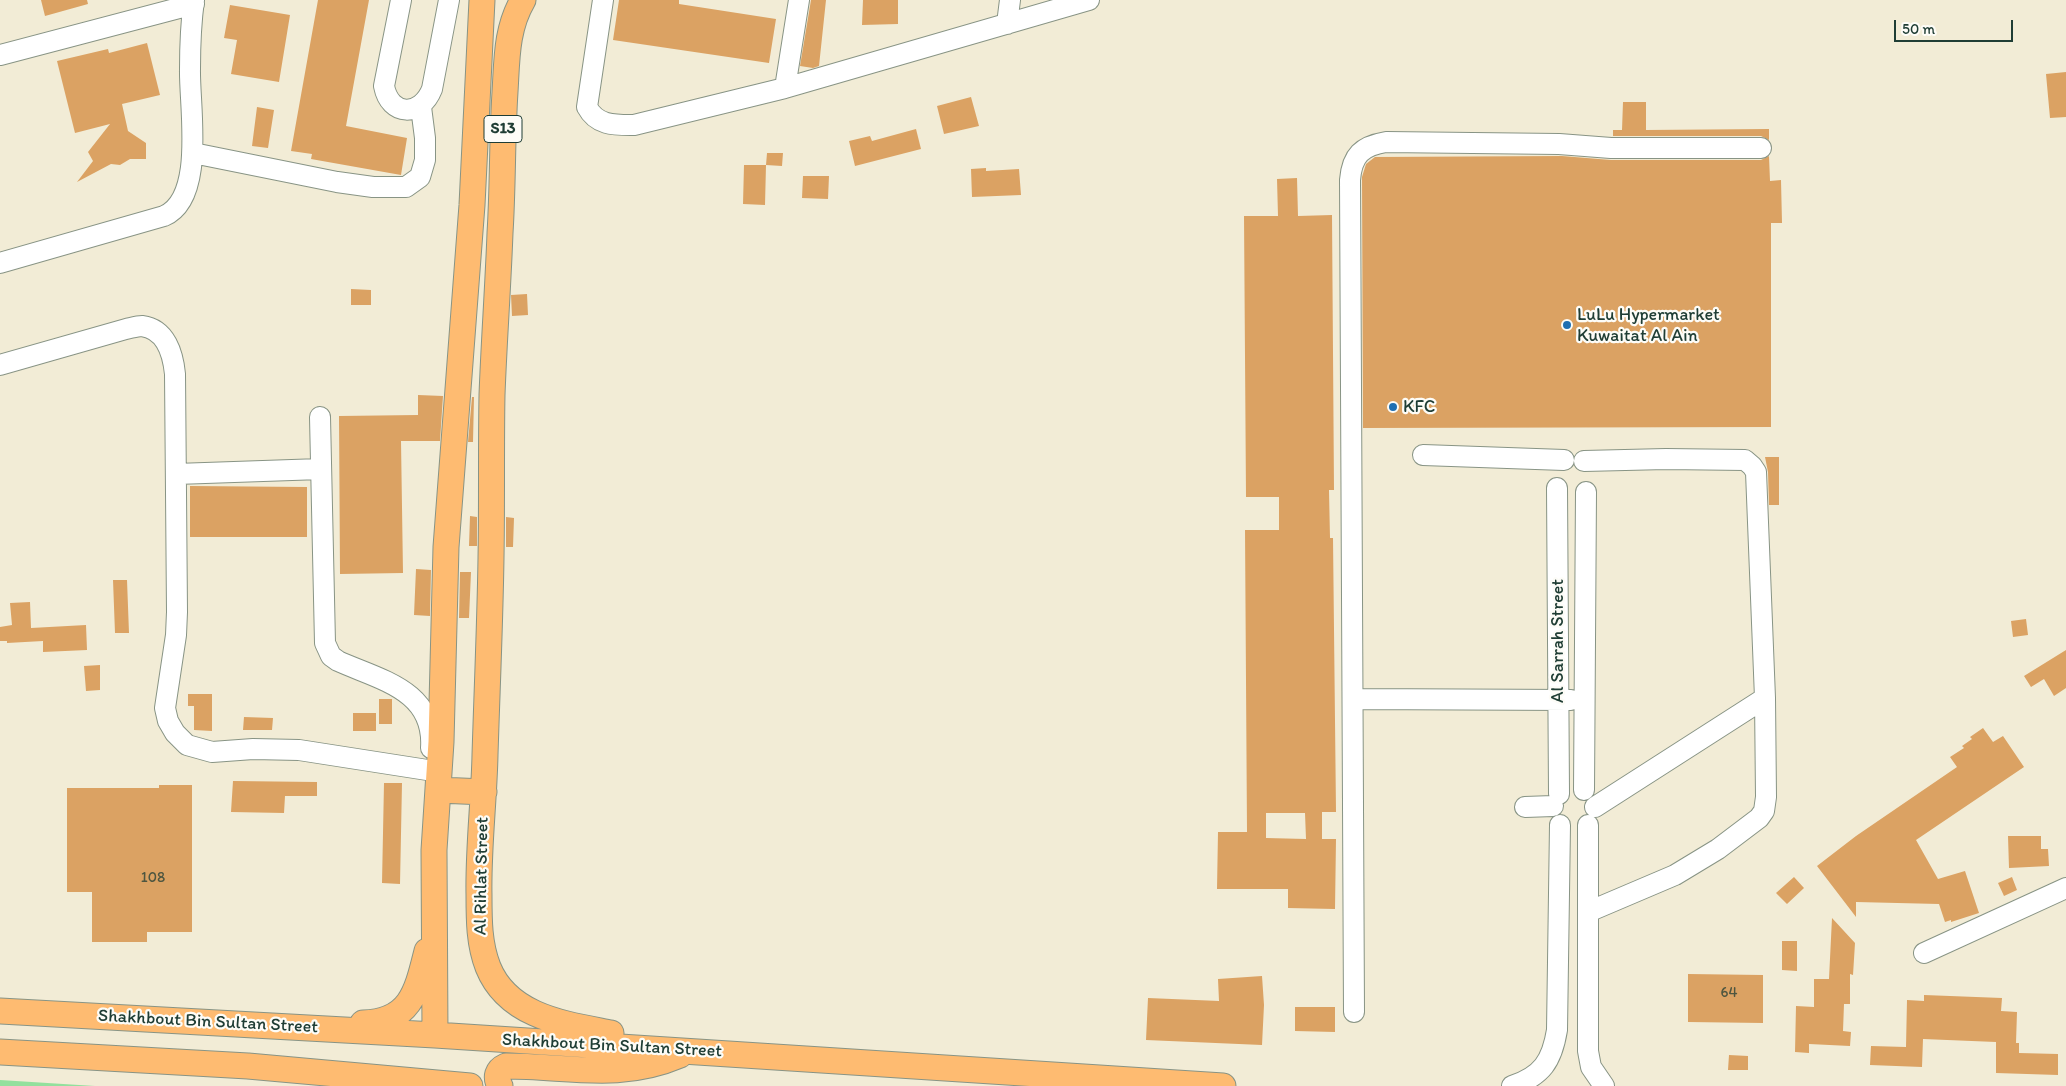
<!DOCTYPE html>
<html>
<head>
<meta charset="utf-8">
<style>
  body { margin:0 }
  #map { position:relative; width:2066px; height:1086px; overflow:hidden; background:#f2ecd6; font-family:Itim,sans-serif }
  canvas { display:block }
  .scale { position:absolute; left:1894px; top:20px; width:119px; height:22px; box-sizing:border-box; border:2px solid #1f3d34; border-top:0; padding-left:6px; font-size:15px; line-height:18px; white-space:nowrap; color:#1f3d34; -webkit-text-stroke:4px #fdfcf7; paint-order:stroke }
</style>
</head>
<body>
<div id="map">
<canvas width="2066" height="1086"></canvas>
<div class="scale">50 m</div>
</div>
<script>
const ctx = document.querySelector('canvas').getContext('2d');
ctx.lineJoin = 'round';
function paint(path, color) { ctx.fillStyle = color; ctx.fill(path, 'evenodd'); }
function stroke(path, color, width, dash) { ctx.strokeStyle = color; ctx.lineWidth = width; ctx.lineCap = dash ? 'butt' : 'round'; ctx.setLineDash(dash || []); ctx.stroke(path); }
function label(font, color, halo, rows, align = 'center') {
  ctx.font = font + ' Itim,sans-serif'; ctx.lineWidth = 4.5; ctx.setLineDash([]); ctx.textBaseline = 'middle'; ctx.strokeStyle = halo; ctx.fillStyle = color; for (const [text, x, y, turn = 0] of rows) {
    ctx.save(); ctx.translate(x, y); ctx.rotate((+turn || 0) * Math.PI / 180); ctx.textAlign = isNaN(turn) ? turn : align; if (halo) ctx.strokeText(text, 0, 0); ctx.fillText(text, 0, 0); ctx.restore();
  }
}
paint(new Path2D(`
  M0,1080L95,1086H0Z`), '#93e09d');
paint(new Path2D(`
  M41,0H87L88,4L45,16Z
  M318,0H369L346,126L407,138L401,175L311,159L312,154L291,151Z
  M619,0H679V4L776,19L769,63L613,40Z
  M811,0H826L819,66L813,68L800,66Z
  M863,0H898V24L862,25Z
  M230,5L290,15L279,82L231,74L237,40L224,38Z
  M147,43L160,95L122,104L128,131L146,143V159H130L120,165L111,164L77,182L93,161L88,152L110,124L75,133L57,61L108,49L109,53Z
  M2066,72V117L2050,118L2046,74Z
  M971,97L979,126L944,134L937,106Z
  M1623,102H1646V130L1769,129V140L1761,136H1613V130H1622Z
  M257,107L274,110L268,148L252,146Z
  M916,129L921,149L855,166L849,141L870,136L872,141Z
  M767,153H783L782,166L766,165Z
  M1562,156L1611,160H1761L1769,156L1770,181L1781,180L1782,223H1771V427L1363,428L1362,177L1366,164L1375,157Z
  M744,165H766L765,205L743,204Z
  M986,168V171L1019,169L1021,195L972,197L971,169Z
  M803,176H829L828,199L802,198Z
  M1297,178L1298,216L1332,215L1334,490H1329L1330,538H1333L1336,812H1322V839H1336L1335,909L1288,908V889H1217L1218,832H1247L1245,530H1279V497H1246L1244,216H1278L1277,179ZM1266,813H1305L1306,839L1266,838Z
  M351,289L371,290V305H351Z
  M527,294L528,315L512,316L511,295Z
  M418,395L443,396L440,441H401L403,573L340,574L339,416L418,415Z
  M472,397H474L473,442H468Z
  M1765,457H1779V505H1769L1768,472Z
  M190,486L307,487V537H190Z
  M470,516L477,517V546H469Z
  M506,517L514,518L513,547H506Z
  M416,569L431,570L430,616L414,615Z
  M460,572H471L469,618H459Z
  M113,580H127L129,633H115Z
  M30,602L31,628L86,625L87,650L43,652V641L7,643V641H0V627L12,625L10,603Z
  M2026,619L2028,635L2013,637L2011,621Z
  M2066,650V688L2054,696L2044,679L2031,687L2024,676Z
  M100,665V690L86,691L84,666Z
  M188,694H212V731L194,730V706H188Z
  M379,699H392V724H379Z
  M353,713H376V731H353Z
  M244,717L273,718L272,730H243Z
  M1983,728L1993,742L2003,736L2024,767L1916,840L1938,879L1965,871L1979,913L1951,922V920L1945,922L1939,904L1856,902V917L1817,866L1856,836L1957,767L1950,757L1964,748L1962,746L1972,739L1970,737Z
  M233,781L317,782V796H285L284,813L231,812Z
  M384,783H402L400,884L382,883Z
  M159,785H192V932H147V942H92V892H67V788H159Z
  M2008,836H2041V849H2048L2049,866L2009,868Z
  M1794,877L1804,888L1787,904L1776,893Z
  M2012,877L2017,890L2004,896L1998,883Z
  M1832,918L1855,943L1853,975L1850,974V1004H1844L1843,1031L1851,1032L1850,1046L1809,1044V1053L1795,1052L1796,1006L1814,1007V979H1829Z
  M1782,941H1797V971L1782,970Z
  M1688,974L1763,975V1023L1688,1022Z
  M1262,976L1264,1005L1262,1045L1146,1040L1148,998L1219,1001L1218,979Z
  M1924,995L2002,998L2001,1011L2017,1012L2016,1043H2019V1053L2058,1054V1075L1996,1073V1042L1923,1039L1922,1067L1870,1065L1871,1046L1906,1047L1907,1000L1924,1001Z
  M1295,1007H1335V1032L1295,1031Z
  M1729,1055L1748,1056V1070H1728Z`), '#dba263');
const minor = new Path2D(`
  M401,0L384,86C390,117 421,117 432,89L449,0
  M603,0L587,107C597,126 615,125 634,125L785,88L1089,0
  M1007,24L1010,0
  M0,55L194,4
  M785,88L799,0
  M193,153L337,182L373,187H406L420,177L425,160V138L421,107
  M0,263L164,216C206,198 189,106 190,69C190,46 191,22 194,0
  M0,365L126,329C131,328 137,326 142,326C166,329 173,354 175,374L177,612L176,635L165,708L168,721L175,733L187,745L212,752L253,749L299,750L440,772
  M320,417L325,643L331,656L338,661C380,680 435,690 431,748
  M1423,455L1564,460
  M1584,461L1666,459L1745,460L1752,466L1756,472L1765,698L1766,797L1764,811L1759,818L1718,849L1675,875L1588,912
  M176,474L321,469
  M1557,488L1559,794
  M1353,699L1571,700
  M1584,790L1586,492
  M1525,807L1553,806
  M1595,807L1765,698
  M1588,825V1051L1591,1067L1604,1086
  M1924,953L2066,888
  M1354,1012L1350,180C1352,155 1362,146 1386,142L1559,144L1611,148H1761
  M1512,1086C1542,1076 1552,1061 1557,1030L1560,825`);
const major = new Path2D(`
  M523,0C506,29 507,60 505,92C502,139 503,186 500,233C498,287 494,341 492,395C491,450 492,504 491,558C490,624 487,690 485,755C484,802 478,849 479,895C479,920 479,944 488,967C508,1017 565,1024 611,1033
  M439,790L484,792
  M0,1011L435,1035L1223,1086
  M363,1023C411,1022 417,991 427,951
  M435,1035L434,850L441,742L446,547L472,205L482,0
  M0,1052L248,1066L470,1086
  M500,1086C495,1077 497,1070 506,1066C569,1066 619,1081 680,1055`);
stroke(minor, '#889485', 22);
stroke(major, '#889485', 27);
stroke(minor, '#fff', 20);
stroke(major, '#febb71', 25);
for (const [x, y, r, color] of [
  [1567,325,5,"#1f6fb2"],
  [1393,407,5,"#1f6fb2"]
]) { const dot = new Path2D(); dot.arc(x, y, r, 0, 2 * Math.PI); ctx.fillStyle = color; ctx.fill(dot); stroke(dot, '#fdfcf7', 2); }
label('15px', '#4e5640', null, [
  ["108",153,878],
  ["64",1729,993]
]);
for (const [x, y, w] of [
  [503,129,38]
]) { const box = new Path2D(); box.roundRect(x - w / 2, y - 13.5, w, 27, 4); ctx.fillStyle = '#fdfcf7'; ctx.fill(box); stroke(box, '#1f3d34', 1); }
label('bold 16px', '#1f3d34', null, [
  ["S13",503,129]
]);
label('18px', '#1f3d34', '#fdfcf7', [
  ["LuLu Hypermarket",1577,315],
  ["Kuwaitat Al Ain",1577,336],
  ["KFC",1403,407]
], 'left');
label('18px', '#1f3d34', '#fdfcf7', [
  ["Al Sarrah Street",1558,641,-90],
  ["Al Rihlat Street",482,876,-89],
  ["Shakhbout Bin Sultan Street",208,1022,3],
  ["Shakhbout Bin Sultan Street",612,1046,3]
]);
</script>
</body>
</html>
